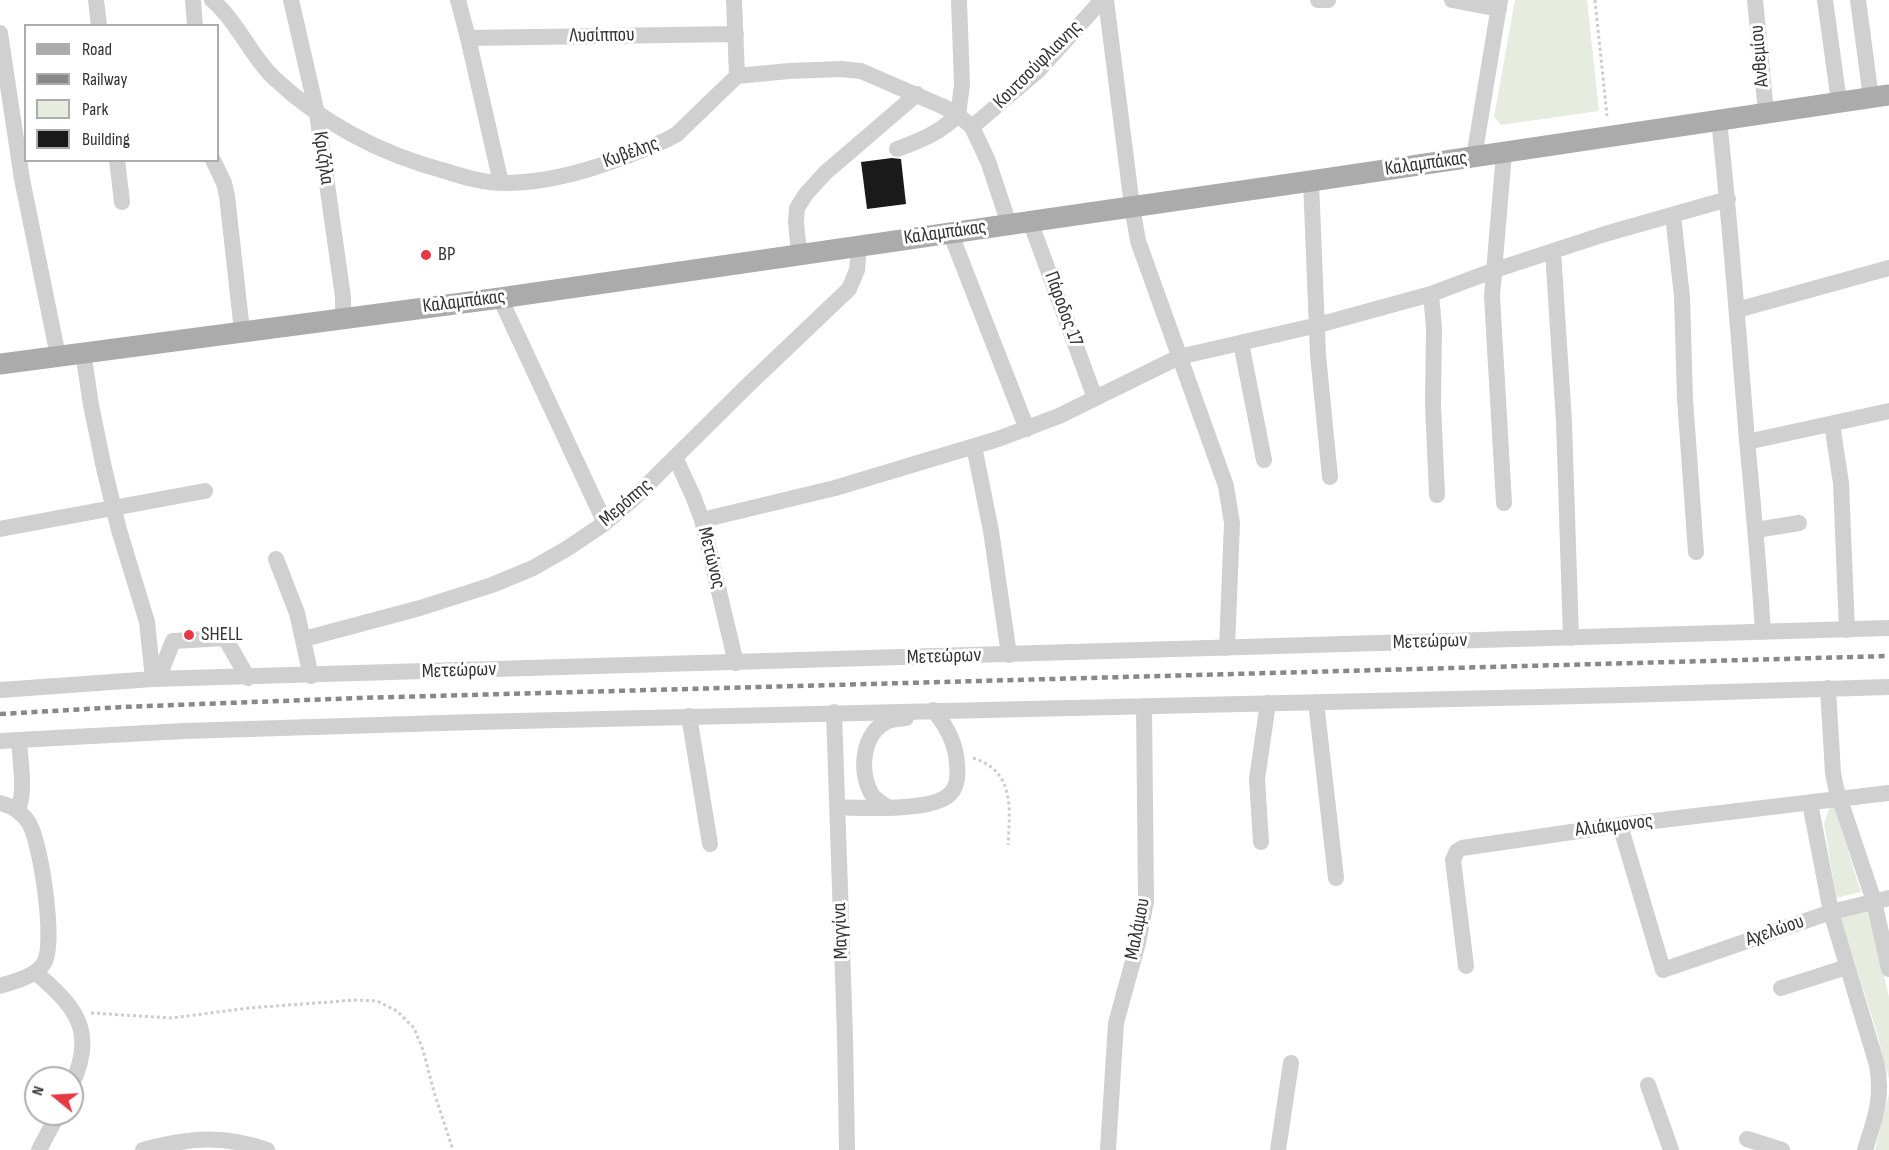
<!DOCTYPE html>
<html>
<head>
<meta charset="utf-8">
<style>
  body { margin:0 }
  #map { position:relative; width:1889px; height:1150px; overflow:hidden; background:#fff; font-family:"Sofia Sans Condensed",sans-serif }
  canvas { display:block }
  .legend { position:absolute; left:24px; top:24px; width:195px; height:138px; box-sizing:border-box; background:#fff; border:2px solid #adadad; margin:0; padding:8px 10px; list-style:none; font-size:18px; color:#333 }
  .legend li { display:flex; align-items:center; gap:12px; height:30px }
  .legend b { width:30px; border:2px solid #adadad }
  .north { position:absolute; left:24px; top:1066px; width:60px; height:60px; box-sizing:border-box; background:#fff; border:2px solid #adadad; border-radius:50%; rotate:288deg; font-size:16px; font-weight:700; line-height:24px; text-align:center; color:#333 }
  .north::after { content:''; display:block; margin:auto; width:21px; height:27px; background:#e63946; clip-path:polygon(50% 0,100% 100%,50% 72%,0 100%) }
</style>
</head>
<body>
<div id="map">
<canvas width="1889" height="1150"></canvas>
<ul class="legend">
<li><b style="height:8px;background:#ababab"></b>Road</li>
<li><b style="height:8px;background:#888"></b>Railway</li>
<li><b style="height:16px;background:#e6ecdf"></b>Park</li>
<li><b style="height:16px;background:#1a1a1a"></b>Building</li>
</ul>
<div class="north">N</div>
</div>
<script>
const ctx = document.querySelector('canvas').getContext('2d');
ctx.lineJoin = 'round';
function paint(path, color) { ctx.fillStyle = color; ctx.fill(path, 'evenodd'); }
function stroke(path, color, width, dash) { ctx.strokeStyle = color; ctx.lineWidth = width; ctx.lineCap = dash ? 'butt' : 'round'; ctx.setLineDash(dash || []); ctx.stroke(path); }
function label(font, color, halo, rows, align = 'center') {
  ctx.font = font + ' "Sofia Sans Condensed",sans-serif'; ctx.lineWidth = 6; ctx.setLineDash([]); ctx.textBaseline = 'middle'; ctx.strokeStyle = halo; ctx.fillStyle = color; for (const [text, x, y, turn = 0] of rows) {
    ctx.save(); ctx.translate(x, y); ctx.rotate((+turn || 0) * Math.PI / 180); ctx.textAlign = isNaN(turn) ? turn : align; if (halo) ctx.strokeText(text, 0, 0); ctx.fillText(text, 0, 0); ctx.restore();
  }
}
paint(new Path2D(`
  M1515,0H1587L1599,111L1501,125L1494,117Z
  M1834,806L1861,892L1836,898L1824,823L1830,807Z
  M1868,909L1889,997V1079L1876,1030L1841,918L1844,914Z
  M1889,1094V1150H1875Z`), '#e6ecdf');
paint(new Path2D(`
  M892,158L901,159L906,204L867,209L861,162Z`), '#1a1a1a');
stroke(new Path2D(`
  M1595,0L1607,116
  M973,758C1015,771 1010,809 1008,845
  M91,1013L172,1018L249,1008L356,1000L377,1001L397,1011L414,1028L423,1050L434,1092L453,1150`), '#cdcdcd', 3, [3, 3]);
stroke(new Path2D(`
  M96,0L99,26
  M193,0L195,26
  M212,0C238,22 250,55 274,78C323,124 381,154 445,171C464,177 484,183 504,183C559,183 616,162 666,140L677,134L737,76L789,71L841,69L861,71L944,107L958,115L972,127L988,161L1009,224
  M291,0L317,113L343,297V317
  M458,0L468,38L501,183
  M734,0L737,76
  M1106,0L1132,206L1138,241L1226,486L1232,523L1227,648
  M1318,0H1328
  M1452,0L1499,9
  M1755,0L1766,112
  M1825,0L1839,102
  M1858,0L1871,98
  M0,33L22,179L58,356
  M468,38L736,34
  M1719,120C1730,223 1738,325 1746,428C1752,496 1759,564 1763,632
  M972,127L1039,70L1102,0
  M897,149C920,141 941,132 958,115L962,85L959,0
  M1474,157L1500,0
  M117,160L122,202
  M213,160L224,183L227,196L242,331
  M1311,181L1318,355L1330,477
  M1673,215L1682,297L1685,399L1696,552
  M1030,221L1095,398
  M950,232L1027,429
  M1553,251L1564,422L1571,638
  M799,254L796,222L797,208L806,194L825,173L917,94
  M1431,294L1434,328L1433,404L1437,495
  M500,298L605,523
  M1737,310L1889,268
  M1241,343L1264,460
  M83,352L91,405L104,468L119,530L147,622L153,679
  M1832,424L1841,483L1847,630
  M1747,442L1889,411
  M974,446L991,531L1009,655
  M675,457L693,496L702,520L736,663
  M1504,503L1492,296L1504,153
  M702,520L835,488L998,439L1059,416L1179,357L1318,325L1431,294L1495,270L1605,234L1728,199
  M0,529L205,491
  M1756,530L1799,523
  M276,559L297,613L311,676
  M304,639L420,608L492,585L533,568L568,548L605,523L632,500L745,388L849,289L857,270L859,246
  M158,679L173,641L225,638L248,678
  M1828,688L1833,773L1836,788L1874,901L1889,969
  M0,690L153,679L1889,628
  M1316,702L1336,878
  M834,712L845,1036L847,1150
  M689,716L710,844
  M0,741L184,731L475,722L1624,695L1889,687
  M0,803C13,806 22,812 29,823C41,843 56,944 44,963C35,977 15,981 0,986
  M1810,803L1831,912L1877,1065C1883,1099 1875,1118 1865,1150
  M837,807C862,808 933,812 950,794C958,787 958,774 957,764C956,744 946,725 933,710
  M889,808C883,804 874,799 871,793C859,770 862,733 888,721C893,719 901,719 906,718
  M18,810C26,789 20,762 19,740
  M1620,825L1663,970L1831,912L1889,898
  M1261,842L1257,779L1268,703
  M1466,966L1453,860L1457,851L1462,848L1620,825L1889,793
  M35,972C75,1006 97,1031 72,1084
  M1781,988L1847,967
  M1648,1085L1671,1150
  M1747,1139L1782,1150
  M39,1150L58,1114
  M143,1150C188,1138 223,1134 267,1150
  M1108,1150L1116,1023L1138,943L1146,901L1144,706
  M1278,1150L1291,1063`), '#d0d0d0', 16);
stroke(new Path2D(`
  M0,364L500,298L1311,181L1889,95`), '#ababab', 21);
stroke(new Path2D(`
  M0,714L122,707L359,698L1889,656`), '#888', 4.5, [6, 4.5]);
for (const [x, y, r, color] of [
  [426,255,6,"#e63946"],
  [189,635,6,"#e63946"]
]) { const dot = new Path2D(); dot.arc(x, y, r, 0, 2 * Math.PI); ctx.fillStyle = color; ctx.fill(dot); stroke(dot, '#fff', 2); }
label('20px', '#333', '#fff', [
  ["Λυσίππου",602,36,-1],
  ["Ανθεμίου",1760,56,-95],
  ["Κουτσούφλιανης",1038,65,-45],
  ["Κυβέλης",631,153,-20],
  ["Κριζήλα",323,158,82],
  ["Καλαμπάκας",1426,164,-8],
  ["Καλαμπάκας",945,233,-8],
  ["Καλαμπάκας",464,302,-7],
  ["Πάροδος 17",1063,309,70],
  ["Μερόπης",626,503,-41],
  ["Μετώνος",711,558,76],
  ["Μετεώρων",1430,642,-2],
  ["Μετεώρων",944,657,-2],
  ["Μετεώρων",459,671,-2],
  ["Αλιάκμονος",1614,826,-7],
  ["Μαλάμου",1138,929,-79],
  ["Μαγγίνα",841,931,-92],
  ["Αχελώου",1775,931,-19]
]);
label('20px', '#333', '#fff', [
  ["BP",438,255],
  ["SHELL",201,635]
], 'left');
</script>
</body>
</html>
